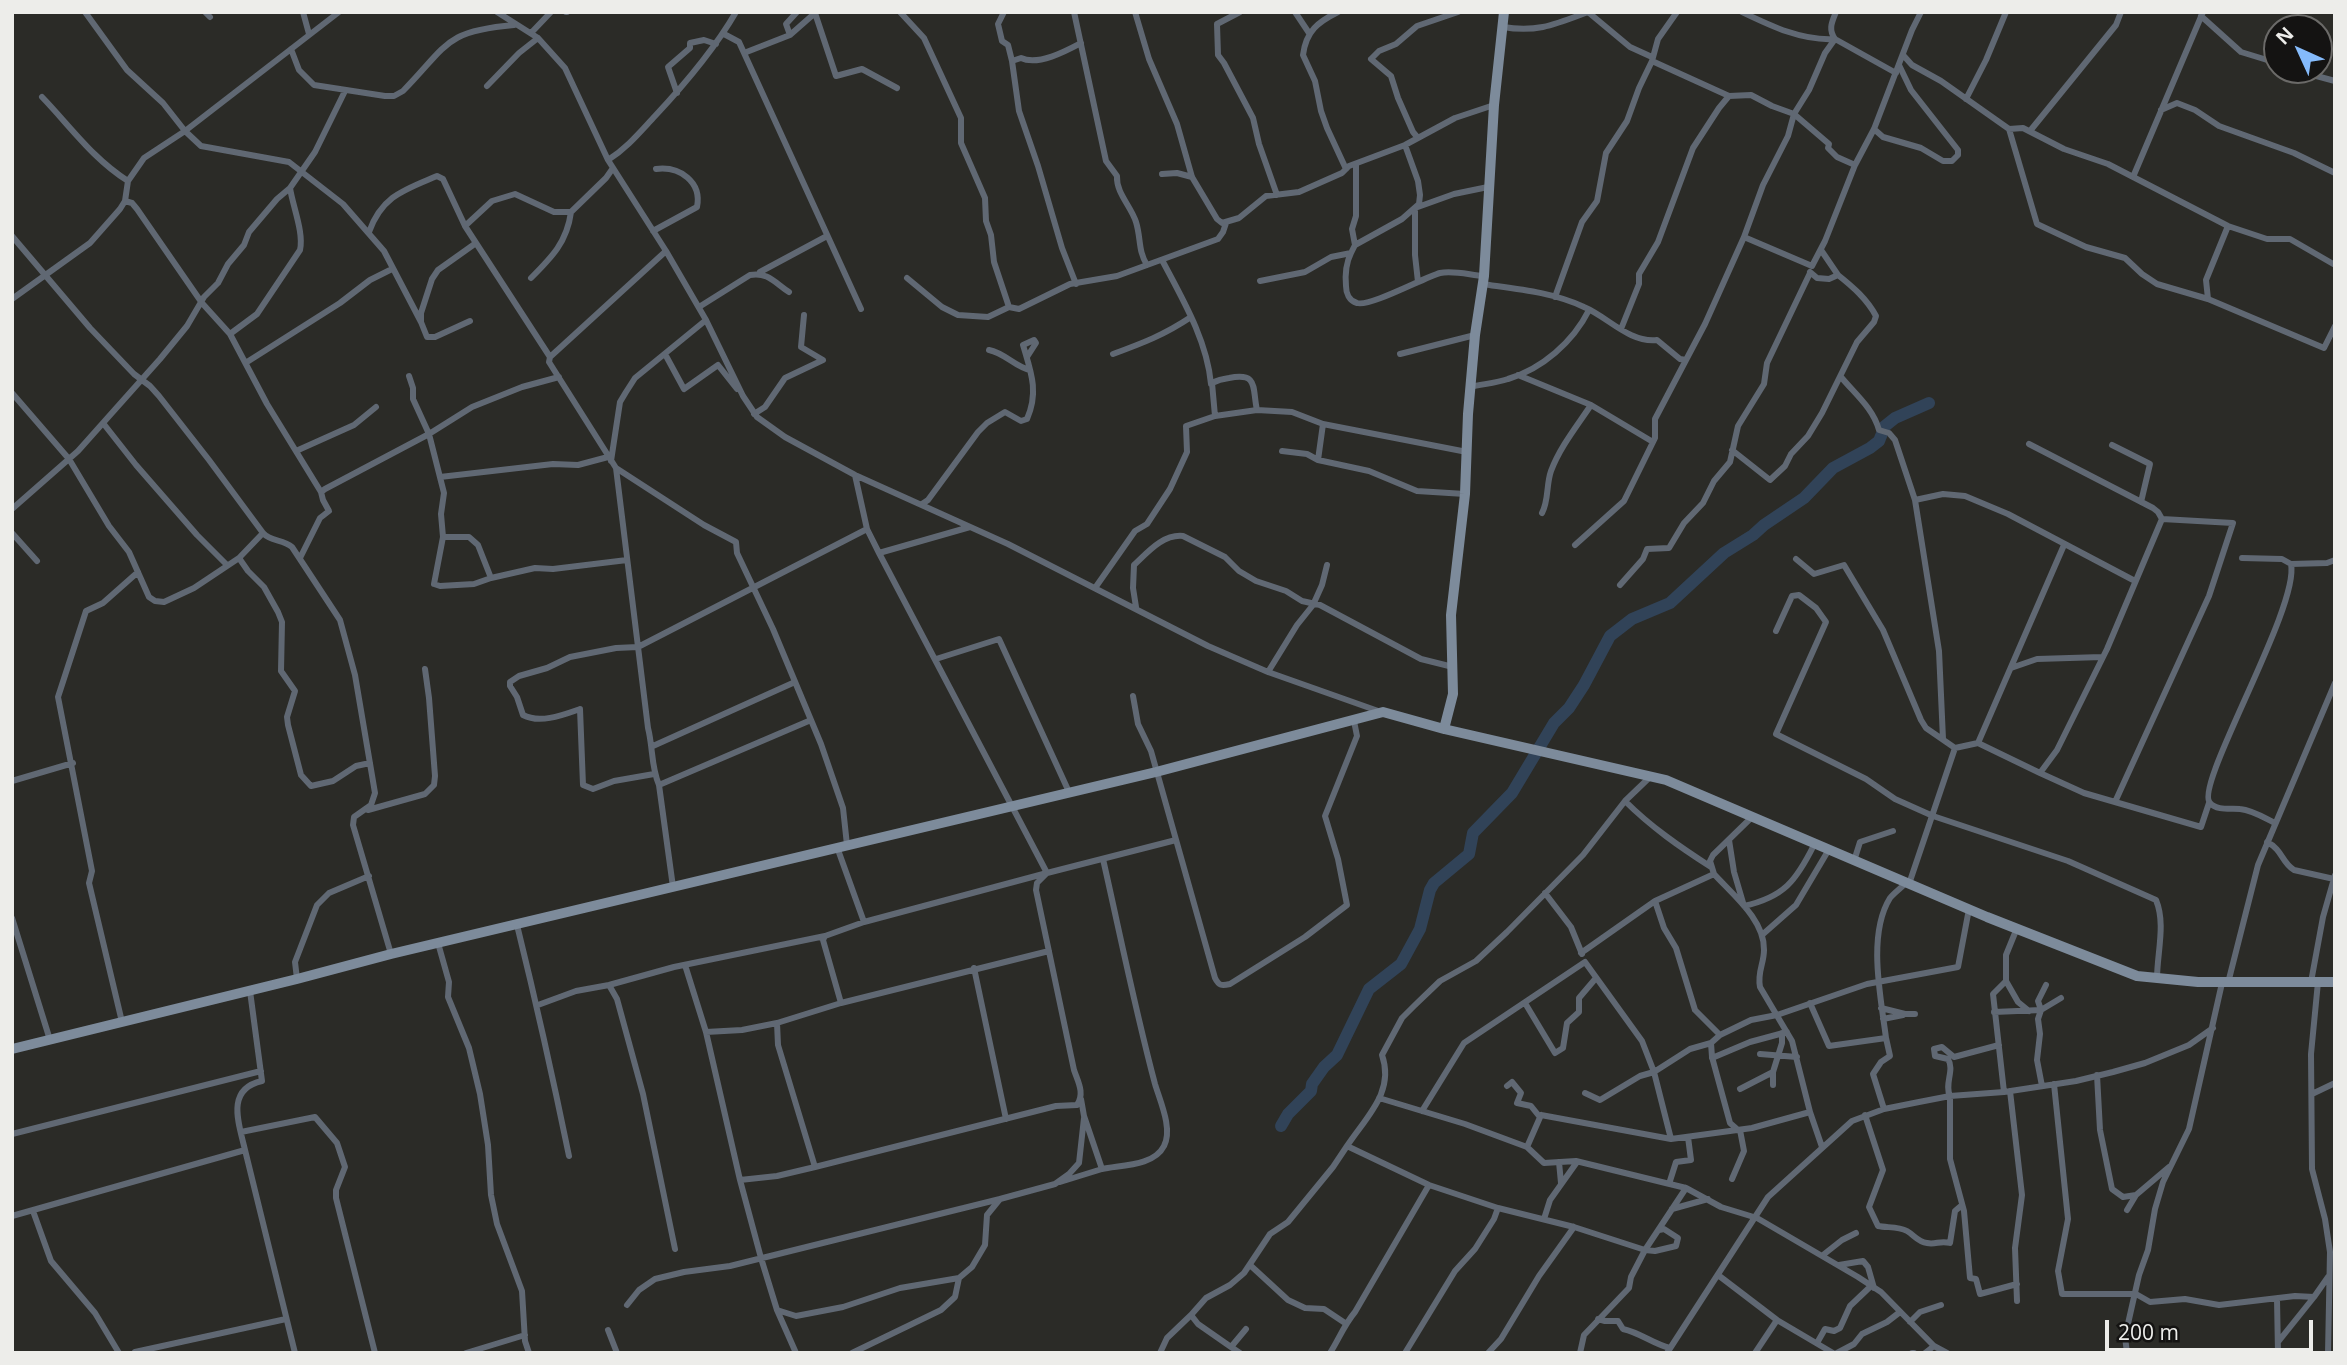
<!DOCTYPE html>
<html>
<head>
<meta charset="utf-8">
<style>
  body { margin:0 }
  #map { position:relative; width:2347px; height:1365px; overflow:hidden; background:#2b2b27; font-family:"Open Sans",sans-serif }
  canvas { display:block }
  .frame { position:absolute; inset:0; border:14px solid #ededea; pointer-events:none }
  .north { position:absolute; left:2263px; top:14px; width:70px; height:70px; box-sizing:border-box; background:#141312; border:2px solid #6b6a68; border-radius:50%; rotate:315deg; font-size:19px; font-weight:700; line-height:28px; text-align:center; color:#ededea }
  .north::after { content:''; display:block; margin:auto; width:24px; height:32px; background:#85bbfb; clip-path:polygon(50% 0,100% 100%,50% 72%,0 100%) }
  .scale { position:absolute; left:2105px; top:1320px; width:208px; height:32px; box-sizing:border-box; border:4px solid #ededea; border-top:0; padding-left:9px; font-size:21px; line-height:24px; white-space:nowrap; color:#ededea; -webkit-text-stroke:5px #141312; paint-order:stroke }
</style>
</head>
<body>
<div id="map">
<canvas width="2347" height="1365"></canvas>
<div class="frame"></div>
<div class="north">N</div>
<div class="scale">200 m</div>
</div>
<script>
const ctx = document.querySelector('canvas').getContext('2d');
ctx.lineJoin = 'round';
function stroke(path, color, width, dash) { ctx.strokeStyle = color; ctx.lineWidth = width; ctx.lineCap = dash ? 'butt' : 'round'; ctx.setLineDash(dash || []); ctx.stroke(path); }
stroke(new Path2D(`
  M1281,1126L1288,1114L1311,1091L1312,1084L1324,1067L1337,1055L1369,989L1401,964L1420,929L1430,890L1434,883L1469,854L1473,833L1512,793L1554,723L1569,708L1584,685L1610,636L1632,619L1670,603L1724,553L1753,535L1764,525L1804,498L1833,468L1870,448L1879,441L1885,426L1895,418L1929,403`), '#314358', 12);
stroke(new Path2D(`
  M85,12L127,70L163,103L185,131L201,146L289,162L343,204L384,251L421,322
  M205,12L210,17
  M303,12L309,34
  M497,12L538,38L565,68L608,160L666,251L706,320L743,396L757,417L785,437L855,475L1008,544L1208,646L1268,672L1381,712
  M566,12H567
  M900,12L924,38L961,118V143L985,198L986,221L991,235L994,262L1009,307
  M1004,12L998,24L1002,41L1008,45L1012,61L1021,58C1038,66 1066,51 1081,43
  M1074,12L1106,161L1117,176C1116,193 1131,206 1136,222C1141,238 1138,251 1147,265
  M1135,12L1149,59L1177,124L1192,177L1217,219L1222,223L1239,218L1266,196L1299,192L1342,173L1349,166L1405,145L1455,118L1494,105
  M1240,12L1217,24L1218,55L1224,63L1253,118L1259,144L1277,195
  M1295,12L1309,33
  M1338,12C1318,22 1306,31 1303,55L1315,81L1321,111L1327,128L1346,169
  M1588,12L1630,47L1652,57
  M1677,12L1658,39L1652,61L1729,96L1751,95L1772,106L1794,114L1829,144L1828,148L1837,157L1855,165
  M1742,12C1771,26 1802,41 1835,39
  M1836,12C1832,22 1828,29 1835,39L1896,73
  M2201,16L2241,52L2277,63
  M1503,27C1537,33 1556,24 1588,12
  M531,33L551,12
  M724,34L739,42L861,309
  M790,35L786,24L797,12
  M291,49L299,70L314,85L385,96H394L403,91C448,45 444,31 514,25
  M744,53L790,35L815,13L836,76L862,69L897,88
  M1903,55L1912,65L1941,81L2009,129L2023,128L2064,149L2108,164L2228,226L2267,239H2290L2335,265
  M1012,61L1019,111L1038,166L1062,248L1076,284
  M2294,70L2335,81
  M487,86L519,53L538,38
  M677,93L668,67L690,48V43L704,40L716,44
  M42,97C70,126 93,159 128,181
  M1966,99L1986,60L2006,12
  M2161,110L2177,103L2195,110L2219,126L2294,153L2335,173
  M1874,129L1883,137L1921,148L1943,161H1952L1958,155V150L1911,90L1899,65
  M2009,129L2037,224L2086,247L2125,258L2142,274L2157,284L2208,299
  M2030,131L2116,25L2121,12
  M1418,138L1413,132L1398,98L1391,76L1371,59L1379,51L1396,44L1417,26L1458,12
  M608,160C627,148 640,132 655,116C685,84 714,50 736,12
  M1162,174L1177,173L1192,177
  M2133,177L2203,12
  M125,201L132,203L137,209L202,303L230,334
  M571,212L606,178L613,168
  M465,226L492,201L515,194L554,212H571C567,242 552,257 531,278
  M2228,226L2206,280L2208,299L2324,348L2335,326
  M653,231L697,207C702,182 680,166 656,169
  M369,232C382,196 404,190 437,176L443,179L465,226L550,357
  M12,236L90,328L134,374L150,386L159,396L209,460L263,533C271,542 283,539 292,547L340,620L355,675L375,793L371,805L354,817L353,825L391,954
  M1744,237L1763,185L1788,136L1794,114L1809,90L1825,53L1835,39
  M1355,245L1352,229L1356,216V164
  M1821,250L1838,275
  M666,251L550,357L549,362L616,468L704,525L736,542L737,553L773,629L821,744L843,808L847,845
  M1351,253C1346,263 1345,275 1346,286C1346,293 1349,301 1357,303C1370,307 1423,278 1440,273C1453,270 1470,275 1484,276
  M1162,260C1182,298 1207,340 1211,384
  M760,272L827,236
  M907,278L942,307L958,315L988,317L1009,307L1019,309L1070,284L1117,276L1218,239L1223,232L1226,223
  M1260,281L1305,272L1331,257L1351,253L1355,245L1402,219L1419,204L1420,195L1418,181L1405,145
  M1418,282L1415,255V208L1454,194L1488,187
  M1482,284C1517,289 1552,292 1584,307C1608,317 1629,343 1657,340L1680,359L1686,360L1705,324L1744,237L1812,266L1825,241L1855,165L1874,129L1912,30L1921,12
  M1555,297L1582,222L1597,201L1606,153L1627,121L1639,88L1652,61
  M12,299L90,243L120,209L125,201L128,181L144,158L185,131L339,12
  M699,307L750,275C768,272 774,282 789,292
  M470,321L435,337H427L421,322V313L432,279L438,270L476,243
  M1621,329L1639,284V274L1658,242L1693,148L1719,108L1729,96
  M989,350C1005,353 1015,367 1030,370
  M665,354L684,389L718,365L737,389
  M1113,354C1143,343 1164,335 1191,317
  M1400,354L1475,335
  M247,362L340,303L370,280L392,269
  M1518,375L1591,405L1653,442
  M409,376L413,388V399L429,434L444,493L441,514L443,537L434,584L440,586L474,584L491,578L535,568L553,569L627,560
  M1841,377C1855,394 1873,408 1879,430L1889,433L1895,440L1915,500L1939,651L1943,739
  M1470,387C1483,384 1496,383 1508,379C1542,369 1573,342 1589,310
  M12,393L69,459L109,526L129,552L149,597L155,601L164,602L194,588L239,558
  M754,414L765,407L785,378L823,360L801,347L804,315
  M1215,416L1212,383C1218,380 1222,379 1229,378C1259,372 1252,388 1257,410L1292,412L1323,424L1467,452
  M103,423L136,465L197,535L227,565
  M2112,445L2150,464L2141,502
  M1732,450L1770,480L1785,466L1791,454L1808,436L1822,413L1857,342L1874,322L1876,316C1867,299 1853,287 1838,275L1829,279L1817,278L1810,272
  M296,451L354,425L376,407
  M1282,451L1307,454L1318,460L1369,471L1417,491L1465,494
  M1318,460L1323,424
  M611,461L620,402L626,392L635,378L706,320
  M616,468L648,728C653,747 651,767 659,785L673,887
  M440,477L553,464L578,465L608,457
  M321,492L267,404L230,334L257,314L300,250C304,233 293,207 290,188L315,152L345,91
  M1915,500L1943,494L1965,496L2008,514L2135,581
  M922,504L928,500L978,432L987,423L1005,412L1021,421L1027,419C1039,392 1031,372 1023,345L1034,340L1036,343L1027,357
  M12,509L78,451L160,359L187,326L204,297L218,283L228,264L244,245L249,232L277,199L290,188
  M1542,513C1549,500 1546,485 1551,471C1560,447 1577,426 1591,405
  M12,533L37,561
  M263,533L239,558L248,571L264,587L278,612L282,622L281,671L295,691L287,717L288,725L301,775L311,786L333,781L356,766L370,763
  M443,537H469L478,545L491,578
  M1575,545L1624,501L1655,438V419L1686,360
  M879,553L970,527
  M300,558L320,518L329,511L323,500L321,492L325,489L429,434L472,407L522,387L559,377
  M2242,558L2282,559L2291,564C2300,607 2193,787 2210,803C2217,811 2231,808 2240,809C2252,810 2265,818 2275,823
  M1796,559L1814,574L1844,565L1883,630L1921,720L1926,728L1955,748L1909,884
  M2291,564L2327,563L2335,560
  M1620,585L1643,559L1647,549L1669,548L1684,523L1703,503L1714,481L1730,462L1738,426L1764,384L1767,363L1810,273
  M1095,588L1135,531L1147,524L1170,489L1187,452L1186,426L1215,416L1257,410
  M1136,607L1133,588L1134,565C1148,552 1163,534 1183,536L1225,557L1239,571L1256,581L1286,591L1302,601L1320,605L1421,659L1453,667
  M1776,631L1792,596L1799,595L1816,608L1826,622L1776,734L1866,779L1895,799L1933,816L2068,861L2156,900C2166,924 2157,953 2157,979
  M936,659L999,639L1069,792
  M2011,668L2037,659L2102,657
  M1268,672L1297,625L1313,605L1322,585L1327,565
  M1133,696L1138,724L1151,751L1215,978C1219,986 1222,986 1230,984L1305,937L1347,905L1338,859L1325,816L1357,736L1354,721
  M1978,743L2064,545
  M653,746L795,682
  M1955,748L1978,743L2040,773L2057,750L2107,649L2162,519L2158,512L2153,508L2029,444
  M2040,773L2084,793L2201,827L2209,803
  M654,774L614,781L593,789L583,785L580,709C563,715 540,724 523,715L517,697L510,686V682L519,676L547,668L570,657L616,648L638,647L867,529
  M12,781L73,763
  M659,785L811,720
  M1625,801C1651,827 1680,847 1711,867
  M2115,802L2209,596L2233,523L2162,519
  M368,810L425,794L434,785L435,776L429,698L425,669
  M1751,818L1713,855L1710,861L1714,874C1732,894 1765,920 1764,950C1764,964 1757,972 1760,987L1792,1041L1810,1112L1822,1147
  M1729,840L1734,872L1744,906C1784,897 1796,881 1814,845
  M2267,842C2283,850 2281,862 2294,870L2334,879
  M837,847L864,922
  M1854,861L1860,842L1893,831
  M1545,893L1571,927L1582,954
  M1655,901L1664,928L1676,948L1695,1010L1720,1035
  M12,918L50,1040
  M517,925C536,1002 553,1078 569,1156
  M1762,935L1796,905L1828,851
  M438,943L449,982L448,997L469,1048L480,1094L488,1145L491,1195L497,1224L522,1291L525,1341L529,1353
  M1581,953L1655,901L1714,874
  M685,965L706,1032L740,1180L761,1258L777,1310L796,1353
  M974,968L1006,1119
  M297,979L295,962L317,905L329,893L369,876
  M2006,981L2018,1002L2029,1011
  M2311,982L2323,917L2335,875
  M2318,982L2311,1054L2312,1169L2325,1219L2330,1252L2328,1353
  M2228,983L2258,865L2335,683
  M609,985L617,999L643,1094L675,1249
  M2046,985L2038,1001L2041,1010L2061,998
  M841,1003L823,940L825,936L864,922L1047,873L879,553L867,529L855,475
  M1525,1003L1555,1053L1563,1048L1567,1023L1579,1012V998L1596,978
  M1810,1003L1829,1046L1886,1038C1881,998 1867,935 1890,898C1894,893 1901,888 1906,883
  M538,1005L576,991L609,985L674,967L825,936
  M1881,1008L1905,1014H1915
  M1994,1012L2041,1010L2038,1019L2040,1034L2037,1060L2042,1086
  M1883,1019L1903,1015
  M122,1022L89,883L92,871L58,697L86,611L103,603L138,572
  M706,1032L742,1030L777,1023
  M1711,1043L1712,1057L1730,1123L1738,1130
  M1999,1045L1954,1057L1942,1047L1934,1049L1935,1056L1948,1059C1955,1070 1944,1084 1950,1096V1159L1964,1211L1970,1278L1976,1279L1980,1294L2017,1284
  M1760,1054L1797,1057
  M1712,1058L1750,1042L1787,1032
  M1773,1072V1085
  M2097,1075L2100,1130L2112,1189L2123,1197L2136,1195
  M2054,1084L2068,1219L2058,1271L2062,1294H2136L2150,1302L2185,1299L2219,1305L2295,1296L2314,1297L2328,1277
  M1507,1086L1512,1082L1521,1093L1517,1103L1531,1106L1539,1116L1541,1115
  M1740,1089L1773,1072L1782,1043V1033
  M2010,1091L2022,1195L2015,1248L2017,1301
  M2004,1092L1993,994L2006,981V955L2017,928
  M2312,1094L2335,1083
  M1081,1099L1084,1116L1102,1169C1122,1165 1154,1166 1164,1146C1173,1129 1160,1101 1155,1084C1135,1009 1120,934 1103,859
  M1884,1109L1873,1074L1881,1062L1890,1056L1886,1038
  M1422,1111L1464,1043L1585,962L1642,1041L1654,1072L1690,1049L1711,1043L1720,1035L1751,1020L1777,1015L1867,984L1958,967L1969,909
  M1865,1115L1883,1170L1869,1207L1878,1226C1887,1228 1898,1226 1907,1231C1914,1235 1918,1242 1927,1243C1936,1245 1940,1240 1950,1243L1955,1211L1962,1205
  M241,1132L315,1117L337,1143L345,1167L336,1190V1198L375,1353
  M12,1134L261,1071
  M1671,1139L1752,1128L1810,1112
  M1347,1146C1366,1117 1395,1092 1382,1055L1402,1018L1414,1006L1440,981L1476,961L1507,932L1583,855L1625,801L1649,778
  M1527,1147L1541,1115L1671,1139L1654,1072L1640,1076L1600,1100L1585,1093
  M245,1150L295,1353
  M1559,1162L1561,1183
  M815,1167L1056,1106L1077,1105C1085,1093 1078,1082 1074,1070L1036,890L1037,883L1047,873L1176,840
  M1732,1179L1744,1151L1740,1130
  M740,1180L777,1176L815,1167L778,1045L777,1023L841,1003L1049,951
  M1060,1182L1102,1169
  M1669,1184L1676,1162L1691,1160L1688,1137
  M1686,1188L1721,1207L1757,1218L1858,1277L1881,1292L1934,1346L1947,1353
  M1672,1209L1708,1199
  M2127,1210L2136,1195L2169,1167
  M33,1211L51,1261L95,1313L119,1353
  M12,1216L245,1150C239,1124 225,1089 262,1081L250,991
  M1544,1219L1550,1200L1577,1162
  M1823,1255L1842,1240L1856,1233
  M1250,1265L1288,1300L1305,1308L1324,1309L1345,1323
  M1839,1265L1863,1261L1868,1267L1874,1288
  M1718,1275L1777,1320L1755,1353
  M2277,1299L2278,1353
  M627,1305L639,1290L655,1279L684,1272L730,1266L1000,1199
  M777,1310L796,1316L843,1307L900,1288L959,1278
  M1598,1319L1605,1321H1618L1623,1329C1641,1333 1653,1344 1670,1348
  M1777,1320L1833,1353
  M1910,1322L1920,1312L1941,1305
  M608,1330L617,1353
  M2278,1342L2314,1297
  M1817,1343L1825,1329L1834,1331L1840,1328L1850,1306L1871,1286
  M1231,1347L1198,1324L1191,1315L1206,1298L1230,1285L1244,1273L1270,1234L1288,1222L1333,1167L1347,1146L1429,1185L1498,1208L1574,1227L1645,1250L1686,1188L1576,1161L1544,1163L1527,1147L1465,1124L1379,1098
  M135,1352L286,1319
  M466,1353L525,1335
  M852,1353L941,1310L955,1297L959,1278L972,1267L985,1245L987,1215L1000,1199L1055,1184L1069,1174L1079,1163L1084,1118
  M1160,1353L1167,1338L1191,1315
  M1240,1353L1231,1347L1246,1329
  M1330,1353C1339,1339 1344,1325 1355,1312L1429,1185
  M1405,1353L1455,1271L1475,1249L1494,1219L1498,1208
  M1488,1353L1501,1339L1539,1276L1574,1227
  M1580,1353L1584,1335L1629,1288L1631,1277L1645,1250L1655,1251L1676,1246L1678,1238L1664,1229L1659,1230
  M1667,1353L1768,1197L1852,1121L1884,1109L1919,1102L1950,1096L2004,1092L2076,1081L2113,1072L2145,1063L2189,1045L2213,1028
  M1837,1353L1854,1344L1862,1334L1887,1322L1900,1312
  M1912,1353H1914
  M1925,1353L1934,1346
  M2127,1353L2125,1337L2139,1275L2148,1250L2155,1209L2163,1182L2189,1129L2222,983`), '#606873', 6);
stroke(new Path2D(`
  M1444,729L1453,694L1451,615L1465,494L1468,414L1475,335L1484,276L1494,105L1504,12
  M12,1049L297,979L391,954L1156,772L1383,712L1444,729L1666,780L1987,917L2137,976L2198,982H2335`), '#7d8b9b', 10);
</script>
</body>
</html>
